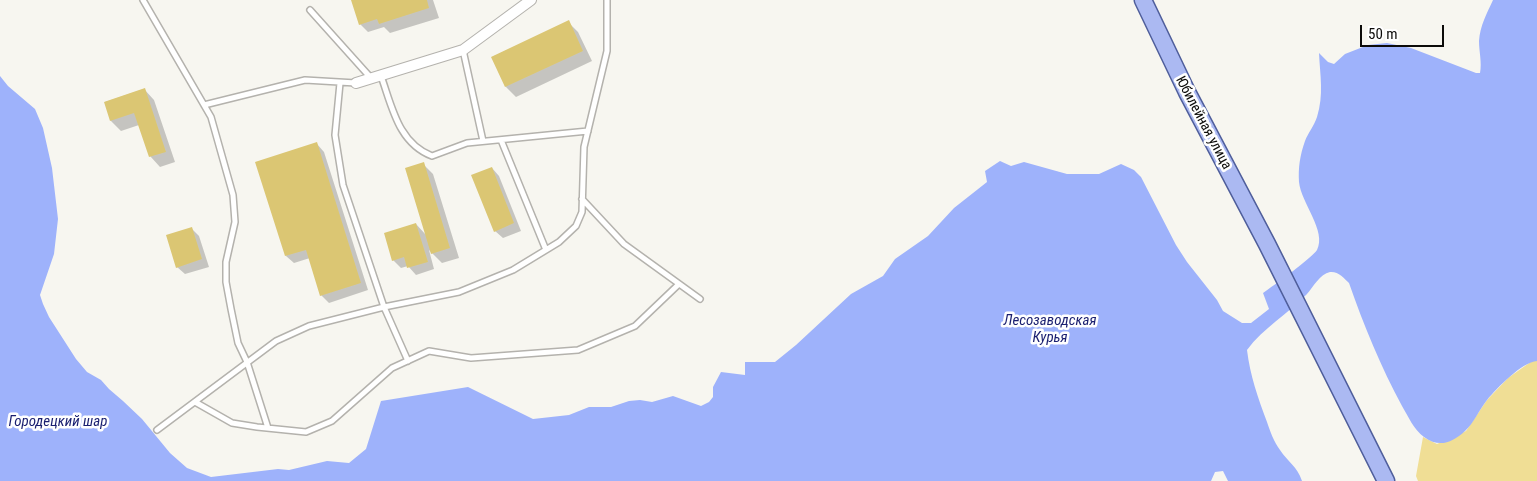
<!DOCTYPE html>
<html>
<head>
<meta charset="utf-8">
<style>
  body { margin:0 }
  #map { position:relative; width:1537px; height:481px; overflow:hidden; background:#f7f6f0; font-family:"Roboto Condensed",sans-serif }
  canvas { display:block }
  .scale { position:absolute; left:1360px; top:25px; width:84px; height:22px; box-sizing:border-box; border:2px solid #0c0b09; border-top:0; padding-left:6px; font-size:15px; line-height:18px; white-space:nowrap; color:#0c0b09; -webkit-text-stroke:4px #fff; paint-order:stroke }
</style>
</head>
<body>
<div id="map">
<canvas width="1537" height="481"></canvas>
<div class="scale">50 m</div>
</div>
<script>
const ctx = document.querySelector('canvas').getContext('2d');
ctx.lineJoin = 'round';
function paint(path, color) { ctx.fillStyle = color; ctx.fill(path, 'evenodd'); }
function stroke(path, color, width, dash) { ctx.strokeStyle = color; ctx.lineWidth = width; ctx.lineCap = dash ? 'butt' : 'round'; ctx.setLineDash(dash || []); ctx.stroke(path); }
function label(font, color, halo, rows, align = 'center') {
  ctx.font = font + ' "Roboto Condensed",sans-serif'; ctx.lineWidth = 5; ctx.setLineDash([]); ctx.textBaseline = 'middle'; ctx.strokeStyle = halo; ctx.fillStyle = color; for (const [text, x, y, turn = 0] of rows) {
    ctx.save(); ctx.translate(x, y); ctx.rotate((+turn || 0) * Math.PI / 180); ctx.textAlign = isNaN(turn) ? turn : align; if (halo) ctx.strokeText(text, 0, 0); ctx.fillText(text, 0, 0); ctx.restore();
  }
}
paint(new Path2D(`
  M1532,361H1537V481H1418L1416,476L1423,437L1437,444L1466,431L1487,400L1508,378Z`), '#f0de95');
paint(new Path2D(`
  M1493,0H1537V361C1522,362 1497,388 1487,400C1479,410 1474,423 1465,431C1452,443 1439,448 1424,437C1414,430 1408,416 1402,406C1381,367 1364,326 1349,283C1344,278 1338,271 1330,272C1320,274 1313,287 1307,294C1288,314 1263,328 1247,350C1250,375 1258,398 1267,422C1270,431 1274,442 1280,450C1288,462 1297,466 1302,481H1228L1223,471L1215,472L1211,481H0V76L8,86L35,109L43,128L52,168L58,219L54,254L40,295L43,304L49,317L76,359L87,372L101,380L109,389L123,401L142,419L170,453L187,468L211,477L278,469L289,470L327,461L349,463L366,449L381,401L468,387L533,419L569,415L589,407H611L629,401L640,400L652,402L673,396L701,406L709,402L713,397V387L721,372L745,375V362H775L796,345L851,294L883,276L895,259L928,236L954,208L987,182L985,171L1000,161L1011,166L1024,162L1067,174H1099L1121,164L1134,170L1141,177L1176,245L1187,262L1217,300L1223,311L1242,323H1251L1269,309L1263,293C1273,286 1312,258 1317,250C1327,231 1301,203 1299,182C1298,168 1300,155 1305,141C1308,133 1314,126 1317,117C1324,95 1320,75 1319,53L1328,62L1334,64L1345,54L1368,45L1387,43L1411,48L1476,73H1480C1482,62 1479,52 1479,41C1480,26 1487,13 1493,0Z`), '#9eb2fb');
paint(new Path2D(`
  M352,0H433L439,18L390,33L384,27L368,32L360,24Z
  M568,22L578,32L592,61L516,97L506,87L492,57Z
  M144,89L154,100L175,162L160,167L150,156L139,125L121,131L111,121L105,102Z
  M317,144L324,152L368,290L329,303L321,295L310,258L294,263L286,256Z
  M423,164L433,174L459,258L442,263L429,250L434,269L416,275L408,266L401,268L393,260L416,224L426,235Z
  M492,168L499,176L521,231L503,238L495,231Z
  M191,228L199,236L209,267L185,274L177,267Z`), '#0003');
paint(new Path2D(`
  M351,0H427L429,8L379,24L377,19L359,25Z
  M569,20L583,51L505,87L491,57Z
  M145,88L166,152L149,157L134,113L110,121L104,102Z
  M317,142L361,283L320,296L306,250L285,256L255,162Z
  M424,162L450,248L431,254L405,168Z
  M492,167L514,223L494,232L471,175Z
  M416,223L428,262L407,268L404,257L392,261L384,233Z
  M192,227L202,259L176,268L166,235Z`), '#dbc673');
const lane = new Path2D(`
  M143,0L211,117L233,195L235,222L226,262V282L231,309L238,343L247,362L268,428
  M310,10L371,78
  M463,50L483,141
  M381,76C392,106 398,143 432,156L467,143L588,131
  M204,105L305,80L356,83
  M501,140L546,250
  M582,199L624,244L700,299
  M408,361L384,307L459,292L513,270L559,242L576,226L582,212L584,147L607,51V0
  M195,402L232,423L257,427L306,432L332,421L392,368L429,351L471,358L578,350L635,326L679,284
  M157,430L276,341L309,326L384,307L343,185L335,135L340,83`);
const street = new Path2D(`
  M356,83L463,50L531,0`);
const primary = new Path2D(`
  M1143,0L1187,92L1267,244L1386,481`);
stroke(lane, '#b4b2ad', 8);
stroke(street, '#b4b2ad', 12);
stroke(primary, '#4f5e9b', 19);
stroke(lane, '#fff', 5);
stroke(street, '#fff', 10);
stroke(primary, '#abb9f2', 16);
label('14px', '#0c0b09', '#fff', [
  ["Юбилейная улица",1203,123,62]
]);
label('italic 15px', '#1a1f70', '#fff', [
  ["Лесозаводская",1050,321],
  ["Курья",1050,338],
  ["Городецкий шар",58,422]
]);
</script>
</body>
</html>
